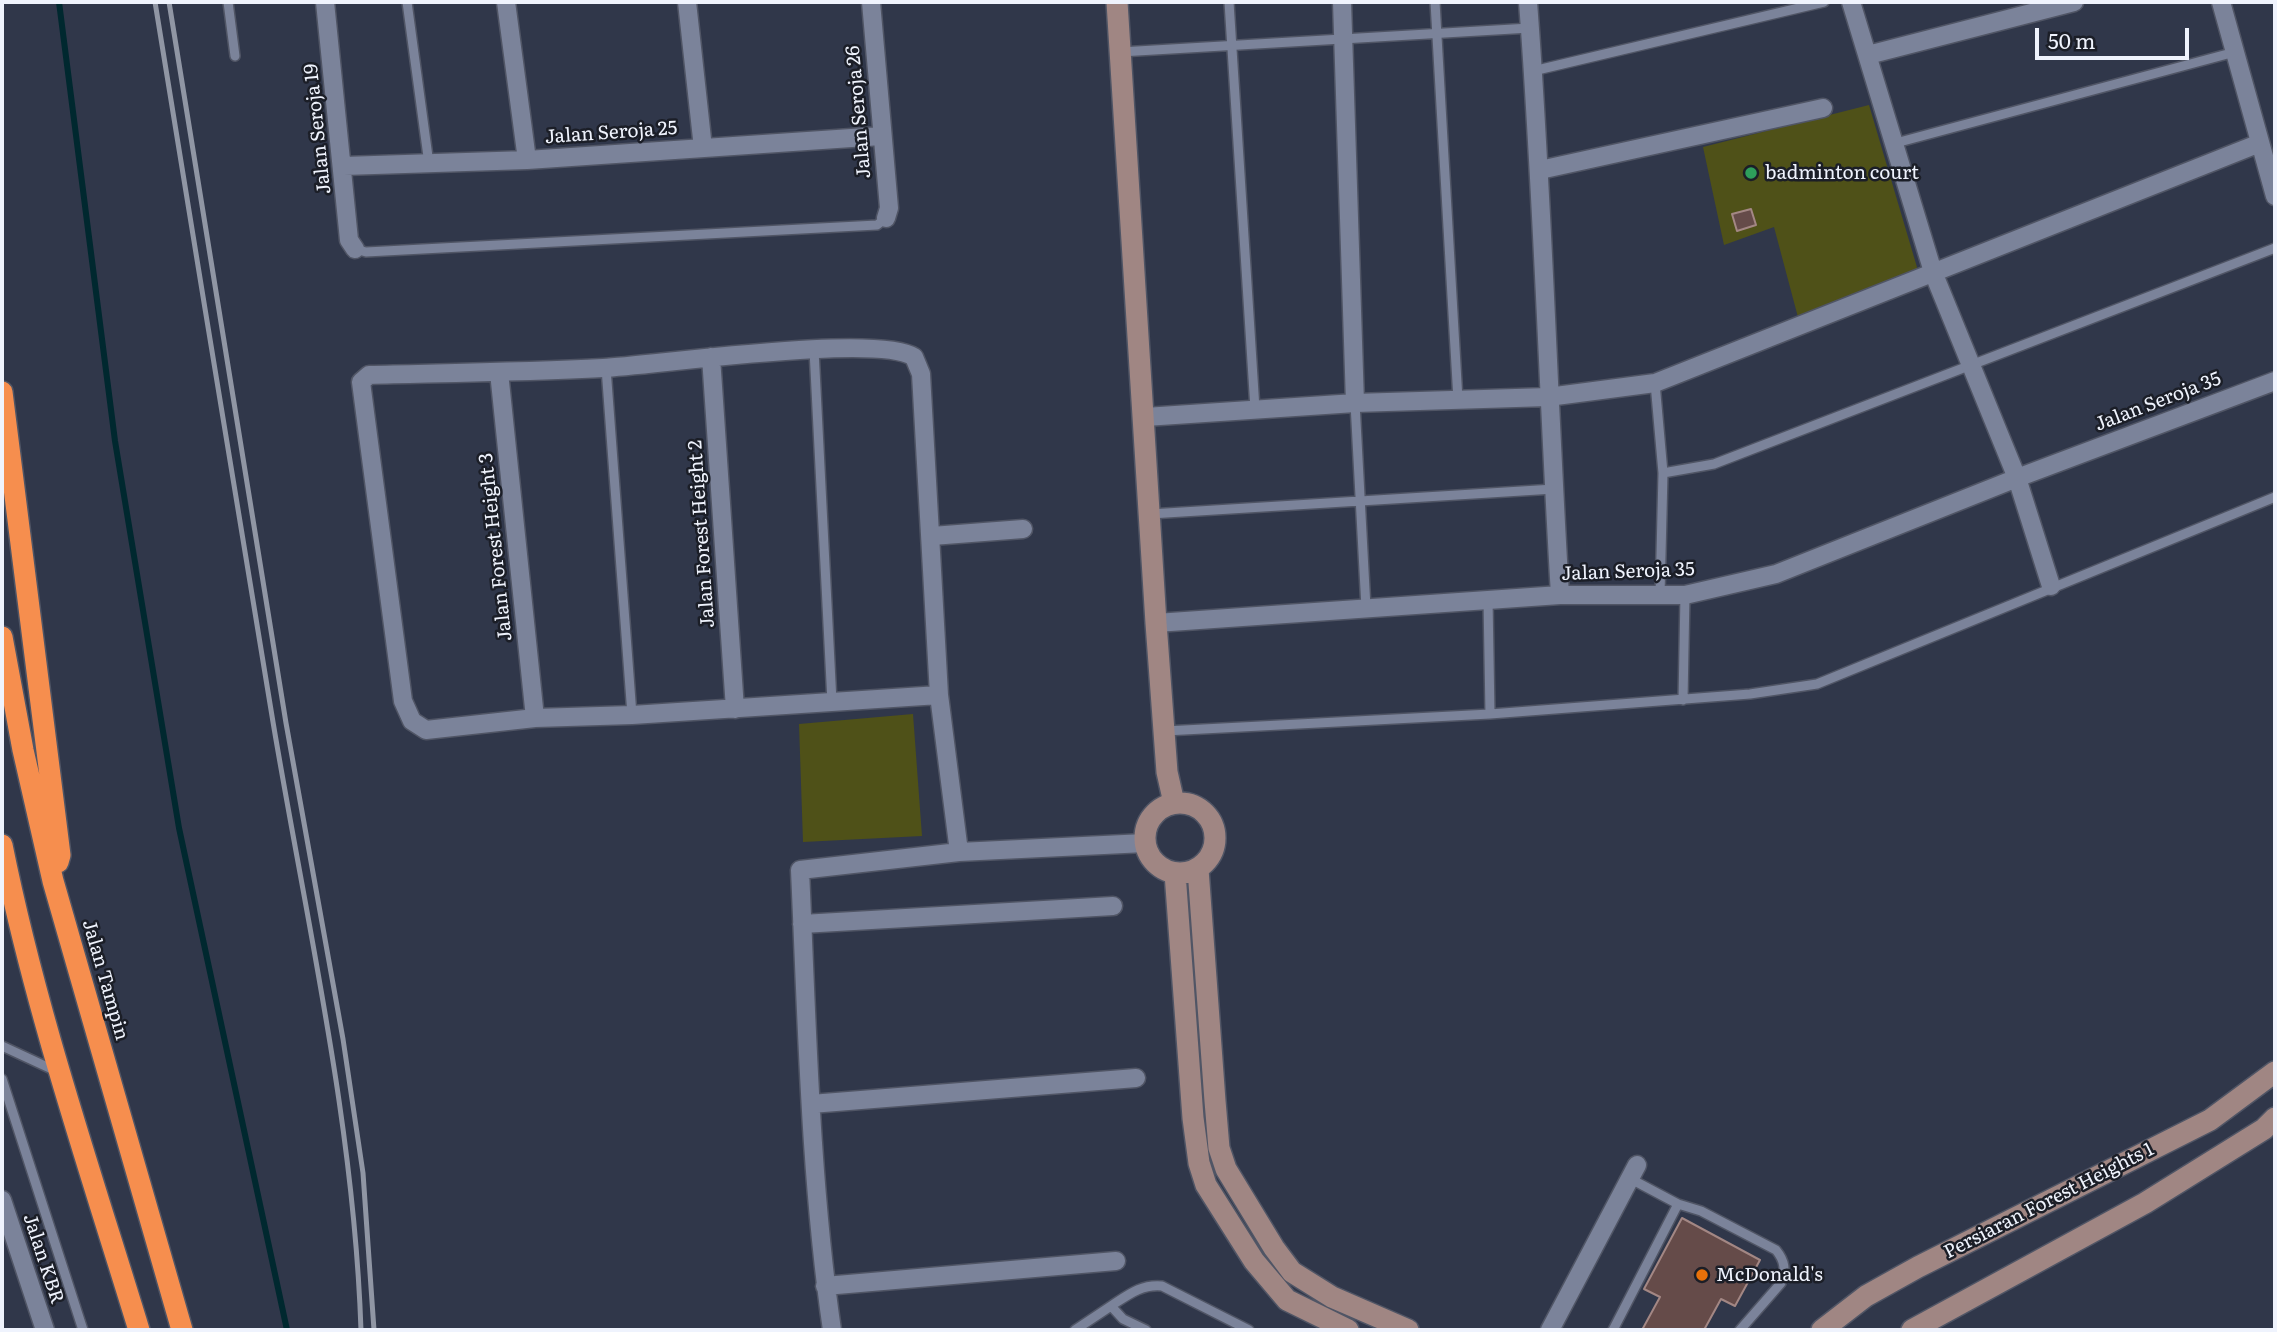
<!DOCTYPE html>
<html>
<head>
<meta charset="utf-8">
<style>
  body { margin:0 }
  #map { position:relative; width:2277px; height:1332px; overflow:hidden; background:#30374a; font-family:Literata,serif }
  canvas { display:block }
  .frame { position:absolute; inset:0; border:4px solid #eff3fd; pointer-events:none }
  .scale { position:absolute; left:2035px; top:28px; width:154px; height:32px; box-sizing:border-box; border:4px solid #eff3fd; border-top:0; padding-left:9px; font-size:21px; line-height:24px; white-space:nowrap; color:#eff3fd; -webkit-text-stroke:5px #1b1e27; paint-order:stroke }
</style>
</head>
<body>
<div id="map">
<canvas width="2277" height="1332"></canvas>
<div class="frame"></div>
<div class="scale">50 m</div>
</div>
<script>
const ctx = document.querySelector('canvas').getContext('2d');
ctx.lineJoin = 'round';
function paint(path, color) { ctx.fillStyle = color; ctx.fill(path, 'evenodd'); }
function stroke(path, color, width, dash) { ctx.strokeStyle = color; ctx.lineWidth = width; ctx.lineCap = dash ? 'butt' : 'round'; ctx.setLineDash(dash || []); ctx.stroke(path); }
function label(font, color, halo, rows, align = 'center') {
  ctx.font = font + ' Literata,serif'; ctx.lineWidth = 5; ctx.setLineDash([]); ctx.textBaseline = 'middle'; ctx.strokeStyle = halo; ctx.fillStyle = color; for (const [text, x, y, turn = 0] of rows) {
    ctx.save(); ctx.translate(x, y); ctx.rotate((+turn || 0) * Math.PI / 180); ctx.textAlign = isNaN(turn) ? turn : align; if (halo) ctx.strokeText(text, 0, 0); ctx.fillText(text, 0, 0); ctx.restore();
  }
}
paint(new Path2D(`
  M1869,105L1919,274L1799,321L1774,227L1724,245L1703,147Z
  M913,714L922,836L803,842L799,724Z`), '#4f5118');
stroke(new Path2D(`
  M59,2L115,441L179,828L287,1330`), '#00282f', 6);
const building = new Path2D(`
  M1751,209L1756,225L1737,231L1732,214Z
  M1682,1218L1760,1260L1735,1306L1721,1299L1704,1330H1642L1660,1297L1644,1289Z`);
paint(building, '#654b49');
stroke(building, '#a38784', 2);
const lane = new Path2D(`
  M228,2L235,56
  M407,2L429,164
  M1229,2L1255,409
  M1435,2L1458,400
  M1120,52L1530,28
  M1533,71L1824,2
  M1892,144L2235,52
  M355,249L366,252L877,225L886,218
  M814,350L832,702
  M606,368L632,715
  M1655,383L1663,473L1660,595
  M1355,403L1366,608
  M1663,473L1714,464L2275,248
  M1150,514L1554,489
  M1488,600L1490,714
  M1683,700L1685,595
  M1165,731L1490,714L1750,694L1817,684L2275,497
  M2,1046L56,1071
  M2,1079L83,1330
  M1629,1178L1678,1204L1701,1211L1776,1250C1785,1261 1786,1270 1781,1283L1740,1330
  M1075,1330L1111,1306
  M1146,1330L1123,1319L1111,1306C1128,1295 1141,1284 1162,1286L1249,1330
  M1613,1330L1678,1204`);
const street = new Path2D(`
  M325,2L349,240L355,249
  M506,2L527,160
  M687,2L703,148
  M871,2L889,208L886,218
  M1342,2L1355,403
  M1528,2C1543,199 1548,397 1560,595
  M1851,2L1933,272L2017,478L2051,586
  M2221,2L2275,196
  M1868,55L2074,2
  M344,166L527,160L881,136
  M1540,170L1823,108
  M711,357L735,709
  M499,372L535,718
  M1145,417L1355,403L1548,397L1655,383L2260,143
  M932,536L1023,529
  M1156,623L1560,595H1685L1776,574L2017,478L2275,381
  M939,695L632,715L535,718L426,730L412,721L403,701L361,382L369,375C447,373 525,372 603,368C658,365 877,333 914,357L921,374L939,695L959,852
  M802,924L1113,906
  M811,1104L1136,1078
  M2,1200L45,1330
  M825,1286L1116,1261
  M832,1330C810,1179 807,1023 800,870L959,852L1145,843
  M1550,1330L1637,1165`);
const secondary = new Path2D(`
  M1117,2L1156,623L1167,772L1174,803
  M1145 838a35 35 0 1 1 70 0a35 35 0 1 1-70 0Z
  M1198,869L1215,1101L1219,1148L1226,1169L1274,1248L1292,1272L1332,1297L1408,1330
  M1175,873L1193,1118L1199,1163L1206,1185L1254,1261L1287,1300L1348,1330
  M1822,1330L1866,1296L1918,1267L2210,1120L2275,1072
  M1912,1330L2145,1203L2264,1129L2275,1118`);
const highway = new Path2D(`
  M2,392L60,855L58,862
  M2,637L23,750L53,881L182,1330
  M2,845C35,1009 90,1170 139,1330`);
stroke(lane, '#505565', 12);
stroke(street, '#505565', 21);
stroke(secondary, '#505565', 24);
stroke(highway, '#505565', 24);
stroke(lane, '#7b839a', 9);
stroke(street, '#7b839a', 18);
stroke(secondary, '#a08683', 21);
stroke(highway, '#f68e4e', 21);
stroke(new Path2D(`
  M155,2C195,242 232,482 273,722C307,925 354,1124 361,1330
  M169,2L286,723L343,1039L363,1173L374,1330`), '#9096a4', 5);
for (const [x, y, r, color] of [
  [1751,173,7,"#2e9e5b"],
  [1702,1275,7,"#e8710a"]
]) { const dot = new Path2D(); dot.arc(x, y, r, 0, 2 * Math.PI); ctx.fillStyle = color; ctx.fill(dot); stroke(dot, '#1b1e27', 2.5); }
label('19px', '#eff3fd', '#1b1e27', [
  ["Jalan Seroja 26",859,112,-95],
  ["Jalan Seroja 19",318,129,-96],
  ["Jalan Seroja 25",611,133,-4],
  ["Jalan Seroja 35",2158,402,-21],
  ["Jalan Forest Height 2",702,534,-94],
  ["Jalan Forest Height 3",496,547,-96],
  ["Jalan Seroja 35",1628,572,-2],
  ["Jalan Tampin",105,980,74],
  ["Persiaran Forest Heights 1",2049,1201,-27],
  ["Jalan KBR",43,1259,72]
]);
label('19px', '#eff3fd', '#1b1e27', [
  ["badminton court",1765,173],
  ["McDonald's",1716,1275]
], 'left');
</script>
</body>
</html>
